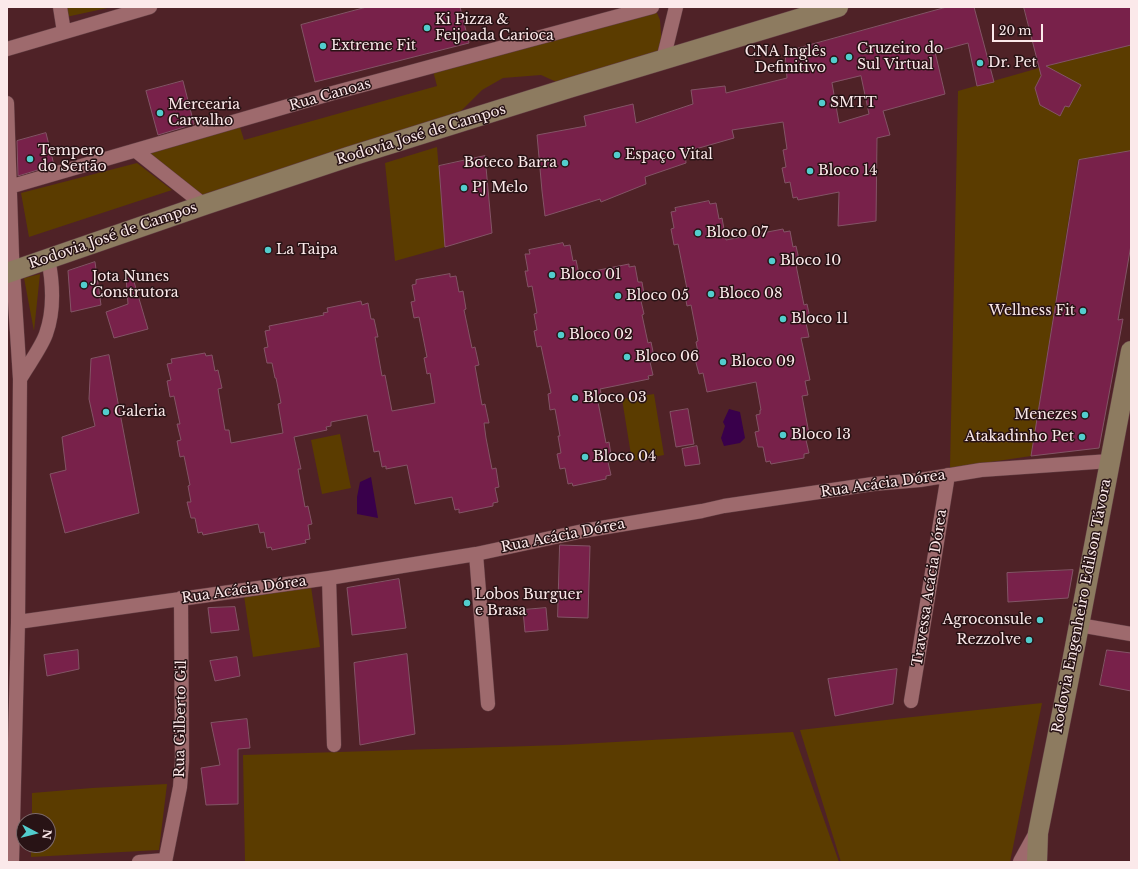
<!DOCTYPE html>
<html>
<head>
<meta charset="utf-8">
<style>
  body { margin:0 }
  #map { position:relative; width:1138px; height:869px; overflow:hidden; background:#4f2227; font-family:"Libre Baskerville",serif }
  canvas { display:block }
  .frame { position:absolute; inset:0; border:8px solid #fbe9ea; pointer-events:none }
  .north { position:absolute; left:16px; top:813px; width:40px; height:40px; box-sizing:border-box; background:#281315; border:1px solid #7c696a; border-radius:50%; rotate:97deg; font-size:11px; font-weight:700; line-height:16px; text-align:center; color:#fbe9ea }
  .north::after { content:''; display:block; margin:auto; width:14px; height:18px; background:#52cdcd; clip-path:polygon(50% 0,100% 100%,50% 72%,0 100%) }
  .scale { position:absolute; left:992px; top:24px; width:51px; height:18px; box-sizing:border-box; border:2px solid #fbe9ea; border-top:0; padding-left:5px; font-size:12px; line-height:14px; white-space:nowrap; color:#fbe9ea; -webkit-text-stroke:3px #281315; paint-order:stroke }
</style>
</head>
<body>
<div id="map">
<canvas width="1138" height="869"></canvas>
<div class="frame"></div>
<div class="north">N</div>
<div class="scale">20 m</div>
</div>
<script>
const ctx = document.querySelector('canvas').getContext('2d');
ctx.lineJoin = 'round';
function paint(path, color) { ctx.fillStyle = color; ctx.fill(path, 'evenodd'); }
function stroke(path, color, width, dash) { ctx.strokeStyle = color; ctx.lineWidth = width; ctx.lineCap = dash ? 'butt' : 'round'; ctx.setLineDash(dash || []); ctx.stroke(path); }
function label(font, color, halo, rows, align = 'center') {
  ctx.font = font + ' "Libre Baskerville",serif'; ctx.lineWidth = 3; ctx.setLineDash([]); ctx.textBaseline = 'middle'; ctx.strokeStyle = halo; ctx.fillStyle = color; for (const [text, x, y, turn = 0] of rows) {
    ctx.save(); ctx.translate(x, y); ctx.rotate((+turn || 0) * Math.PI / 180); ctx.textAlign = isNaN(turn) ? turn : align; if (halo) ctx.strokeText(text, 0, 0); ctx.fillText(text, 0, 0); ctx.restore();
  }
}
paint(new Path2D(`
  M67,7H112L66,17Z
  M649,13H657L660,20L663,60L561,84L541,75L503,78L482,90L445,127L204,205L136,151L238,121L244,140L437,86L432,67Z
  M1131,45V151L1078,160L1031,456L950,468L958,91L1039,68Z
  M437,147L445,247L395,261L385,163Z
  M137,163L172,190L29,237L21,193Z
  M40,274L34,331L24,278Z
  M654,394L664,455L632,461L622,399Z
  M340,434L351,488L322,494L311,440Z
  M310,580L320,647L253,657L243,589Z
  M1042,703L1010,862H841L800,730L903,718Z
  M793,732L839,862H245L243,755L562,745Z
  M167,784L159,850L31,857V845H48V821H32V793L92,788Z`), '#5b3c00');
paint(new Path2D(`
  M729,409L740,412L745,438L740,443L724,446L721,438L725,426L723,422Z
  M371,477L378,518L357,514V497L360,482Z`), '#39004b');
const building = new Path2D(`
  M367,7H460L469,43L315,82L301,25Z
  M947,7H974L994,82L977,86L968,43L935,52L945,94L883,111L890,135L877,138L876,221L838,226L839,192L798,200L797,197L793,198L790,182L785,183L782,168L786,167L783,150L787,149L783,122L732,130L734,138L685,152L686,163L645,177L646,184L601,202L600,199L545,216L542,191L537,135L586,126L584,116L633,104L636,123L693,104L691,90L725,86L726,93L787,78L785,52ZM861,76L869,114L839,123L832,83Z
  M1024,7H1131V45L1046,66L1081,85L1069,107L1065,106L1060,116L1040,105L1035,88L1041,76Z
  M183,81L194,124L158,135L146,91Z
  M46,133L54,165L18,176L17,141Z
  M1131,151V245L1118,320L1123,319L1099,448L1031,456L1079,160Z
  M485,156L492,233L445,247L439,166Z
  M709,201L710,204L716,203L719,219L722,218L726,240L783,229L784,232L790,231L793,247L796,246L800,264L796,265L804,305L807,304L811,322L806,323L809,337L801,338L810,380L805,381L808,395L802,396L810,439L806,440L809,453L804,454V458L771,464L770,461L766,462L763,447H758L755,432L759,431L756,415L760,414V410H761L756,382L707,392L703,373L699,374L695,359L699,358L696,342L698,341L691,305L687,306L684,290L687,289L678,244L674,245L671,229L674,228L671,212L676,211L675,208Z
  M563,243L564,246L570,245L573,261L576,260L579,274L629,264V267L635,266L638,282H642L645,300L641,301L644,314L642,315L648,343L651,342L655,361L650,362L653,375L648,376L649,379L600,389L603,401L598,402L606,443L609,442L612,461L608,462L611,475L606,476V479L573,486L572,483L568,484L565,468L560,469L557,454L561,453L558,436H560L555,409L550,410L548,394L551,393L541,346L537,347L534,331L537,330L534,314L537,313L532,286L528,287L525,271H528L525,254H530L529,250Z
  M95,262L101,305L71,312L68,271Z
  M450,274V277L456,276L459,292L463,291L466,309L464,310L472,348L475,347L479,365L475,366L482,405L485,404L489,423H484L486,438L492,469L496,468L499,487L495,488L498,502L493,503V506L459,513V509L455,510L452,497L415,504L407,465L386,469V466L382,467L379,451L374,452L367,415L331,422V426L326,427L327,430L294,437L301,469H298L305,507L308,506L312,524L308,525L310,539L305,540L306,543L272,550L271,547L267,548L264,532L260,533L258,524L203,535L202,532L198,533L195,518H191L187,502H191L188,486L190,485L184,456L180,457L177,441L181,440L177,424H180L174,396L170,397L167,381L171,380L167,364L172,363L171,359L205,353L206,356L212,355L215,371L218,370L222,388L218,389L225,430H229L231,443L283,433L278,404L281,403L276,378H275L272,363H267L264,348L268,347L265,331L270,330L269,326L324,315L323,313L328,312L327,308L361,301L362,305L368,303L371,319H374L378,337H375L382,376L385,375L392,411L435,403L430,373L427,374L424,358L427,357L419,317L414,318L411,302L415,301L412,285L416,284V280Z
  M132,275L148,329L114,338L106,312L128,304L126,277Z
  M109,355L139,513L65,533L50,474L66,470L62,437L95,426L89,399L91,359Z
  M688,409L694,444L676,447L670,412Z
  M697,446L700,464L685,466L682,449Z
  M560,545L590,546L588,618L558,617Z
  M1073,570L1068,598L1008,602L1007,573Z
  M399,579L406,628L352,635L347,588Z
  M235,607L239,630L211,633L208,608Z
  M546,608L548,630L525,632L523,610Z
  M78,650L79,669L47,676L44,655Z
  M1107,650L1131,653V691L1100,685Z
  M407,654L415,734L360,745L354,663Z
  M237,657L240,676L215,681L210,661Z
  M897,669L893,704L835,716L828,679Z
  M247,719L250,748L238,749V804L206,805L201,768L220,765L211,723Z`);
paint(building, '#78214a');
stroke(building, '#835466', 1);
const minor = new Path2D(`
  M60,7L64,32
  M7,49L150,7
  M663,60L676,7
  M7,103L12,255L20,379L18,622L12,862
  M136,151L204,205
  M9,187L333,93L652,7
  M20,379C28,365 41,348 46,334C55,309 53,283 48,258
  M476,554L488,704
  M329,578L334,745
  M18,622L329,578L476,554L583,531L702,511L724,506L873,484L920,480L981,470L1110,461
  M1079,625L1131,634
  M911,701L948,475
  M139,862L165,860
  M165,862L180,787L182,761L181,598`);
const tertiary = new Path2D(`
  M1022,862L1038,833`);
const secondary = new Path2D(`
  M7,273L204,205L348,157L569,88L838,7
  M1037,862L1038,833L1069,678L1131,351`);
stroke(minor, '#633f44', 15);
stroke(tertiary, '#633f44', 19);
stroke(secondary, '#633f44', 21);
stroke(minor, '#9e6a6d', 14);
stroke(tertiary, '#9e6a6d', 18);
stroke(secondary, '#8d7b60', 20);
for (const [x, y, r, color] of [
  [427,28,4,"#52cdcd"],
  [323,46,4,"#52cdcd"],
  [849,57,4,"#52cdcd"],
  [834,60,4,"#52cdcd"],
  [980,63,4,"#52cdcd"],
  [822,103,4,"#52cdcd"],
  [160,113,4,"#52cdcd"],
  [617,155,4,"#52cdcd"],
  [30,159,4,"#52cdcd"],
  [565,163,4,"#52cdcd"],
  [810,171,4,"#52cdcd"],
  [464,188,4,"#52cdcd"],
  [698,233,4,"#52cdcd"],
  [268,250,4,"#52cdcd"],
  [772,261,4,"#52cdcd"],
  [552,275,4,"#52cdcd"],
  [84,285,4,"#52cdcd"],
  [711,294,4,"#52cdcd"],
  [618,296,4,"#52cdcd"],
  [1083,311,4,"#52cdcd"],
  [783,319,4,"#52cdcd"],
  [561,335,4,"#52cdcd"],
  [627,357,4,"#52cdcd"],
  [723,362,4,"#52cdcd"],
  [575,398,4,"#52cdcd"],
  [106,412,4,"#52cdcd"],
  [1085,415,4,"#52cdcd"],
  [783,435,4,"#52cdcd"],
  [1082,437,4,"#52cdcd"],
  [585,457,4,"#52cdcd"],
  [467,603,4,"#52cdcd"],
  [1040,620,4,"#52cdcd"],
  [1029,640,4,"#52cdcd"]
]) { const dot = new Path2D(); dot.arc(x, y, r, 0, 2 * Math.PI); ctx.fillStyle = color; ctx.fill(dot); stroke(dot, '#281315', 1.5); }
label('14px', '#fbe9ea', '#281315', [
  ["Ki Pizza &",435,20],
  ["Feijoada Carioca",435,36],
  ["Extreme Fit",331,46],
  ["Cruzeiro do",857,49],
  ["Sul Virtual",857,65],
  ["CNA Inglês",826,52,"right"],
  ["Definitivo",826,68,"right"],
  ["Dr. Pet",988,63],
  ["SMTT",830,103],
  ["Mercearia",168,105],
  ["Carvalho",168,121],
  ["Tempero",38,151],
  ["do Sertão",38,167],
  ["Espaço Vital",625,155],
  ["Boteco Barra",557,163,"right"],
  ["Bloco 14",818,171],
  ["PJ Melo",472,188],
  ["Bloco 07",706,233],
  ["La Taipa",276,250],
  ["Bloco 10",780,261],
  ["Bloco 01",560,275],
  ["Jota Nunes",92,277],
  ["Construtora",92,293],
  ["Bloco 08",719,294],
  ["Bloco 05",626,296],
  ["Wellness Fit",1075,311,"right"],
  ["Bloco 11",791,319],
  ["Bloco 02",569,335],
  ["Bloco 06",635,357],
  ["Bloco 09",731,362],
  ["Bloco 03",583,398],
  ["Galeria",114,412],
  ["Menezes",1077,415,"right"],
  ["Bloco 13",791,435],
  ["Atakadinho Pet",1074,437,"right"],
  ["Bloco 04",593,457],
  ["Lobos Burguer",475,595],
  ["e Brasa",475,611],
  ["Agroconsule",1032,620,"right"],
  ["Rezzolve",1021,640,"right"]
], 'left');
label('14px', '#fbe9ea', '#281315', [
  ["Rua Canoas",330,95,-16],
  ["Rodovia José de Campos",421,135,-17],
  ["Rodovia José de Campos",113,236,-19],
  ["Rua Acácia Dórea",883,484,-8],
  ["Rua Acácia Dórea",563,536,-11],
  ["Travessa Acácia Dórea",930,588,-81],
  ["Rua Acácia Dórea",244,590,-8],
  ["Rodovia Engenheiro Edilson Távora",1082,606,-79],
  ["Rua Gilberto Gil",181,719,-89]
]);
</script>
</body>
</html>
